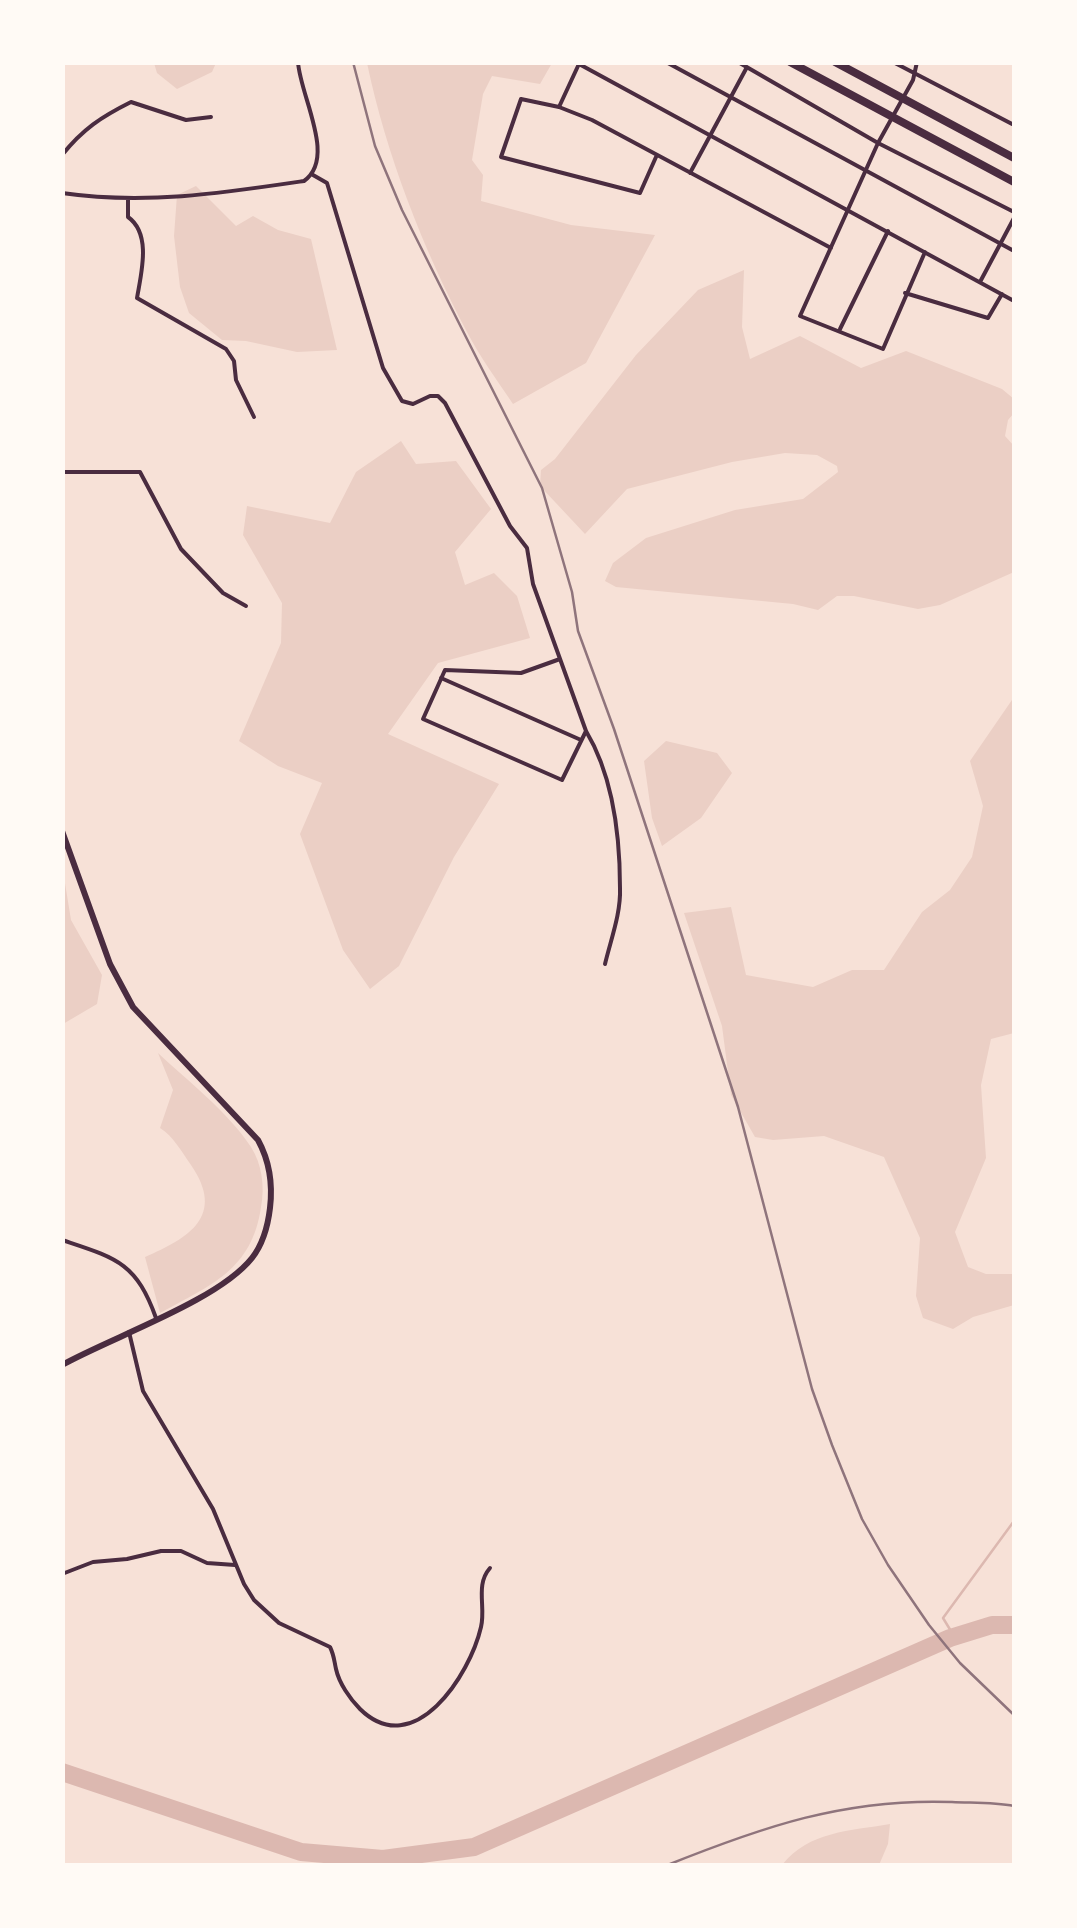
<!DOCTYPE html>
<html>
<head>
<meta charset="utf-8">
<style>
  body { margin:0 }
  #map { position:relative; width:1077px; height:1928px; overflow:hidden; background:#f7e1d7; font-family:"Fira Sans",sans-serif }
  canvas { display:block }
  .frame { position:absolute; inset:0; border:65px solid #fffaf5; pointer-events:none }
</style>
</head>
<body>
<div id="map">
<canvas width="1077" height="1928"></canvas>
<div class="frame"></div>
</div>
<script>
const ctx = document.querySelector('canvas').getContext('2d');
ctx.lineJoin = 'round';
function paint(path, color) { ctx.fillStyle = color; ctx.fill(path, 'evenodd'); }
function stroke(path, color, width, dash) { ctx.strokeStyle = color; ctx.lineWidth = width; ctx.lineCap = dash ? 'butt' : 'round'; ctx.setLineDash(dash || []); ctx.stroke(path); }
paint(new Path2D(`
  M154,63V62L216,63L212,72L177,89L157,73Z
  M367,63H552L540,84L492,76L483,94L472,160L483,175L481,201L571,225L655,235L586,363L513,404C497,380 480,357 467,332C423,249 386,154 367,63Z
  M196,186L236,226L253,216L278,230L311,239L337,350L297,352L246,341L222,340L189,313L180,287L174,236L177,195Z
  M744,270L742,327L750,359L800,336L861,368L906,351L1002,389L1014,399V413L1008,420L1005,436L1014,446V572L940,605L918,609L854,596H837L818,610L793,604L616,587L605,581L613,563L646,538L735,510L803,499L838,472L837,466L817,455L785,453L732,462L627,489L585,534L540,486L541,470L555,459L636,355L698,290Z
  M401,441L416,464L456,461L491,509L455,552L465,585L494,573L517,596L530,638L438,663L388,734L499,784L454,857L399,966L370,989L343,950L300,834L322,783L278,766L239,741L281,643L282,603L243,535L247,506L330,523L356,472Z
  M1014,697V1033L991,1039L981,1085L986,1158L955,1232L968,1267L986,1274H1014V1305L973,1317L953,1329L923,1318L916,1296L920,1238L884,1157L824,1136L773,1140L755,1137L731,1095L722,1026L684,913L731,907L746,975L813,987L852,970H884L922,912L950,890L972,857L983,806L970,761Z
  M666,741L717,753L732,773L701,818L662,846L652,818L644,761Z
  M63,871L71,920L102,975L97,1004L63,1024Z
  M158,1053C189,1082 228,1112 251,1147C262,1164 265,1187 261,1207C252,1270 211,1285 160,1313L145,1257C189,1238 226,1216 191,1165C181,1151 174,1137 160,1128L173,1090Z
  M890,1824L888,1844L879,1865H782C809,1831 850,1831 890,1824Z`), '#ebcfc5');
stroke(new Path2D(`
  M954,1636L943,1618L1014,1521`), '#dcb8b0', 2.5);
stroke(new Path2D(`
  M62,1772L301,1852L383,1859L474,1847L950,1638L992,1625H1014`), '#dcb8b0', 18);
stroke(new Path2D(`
  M666,62L1014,251
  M738,62L878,143L1014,212
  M893,62L1014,125
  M917,62L913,80L878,143L800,316L883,349L925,252
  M579,64L1014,301
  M559,107L578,66
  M62,155C83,129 101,117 131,102L186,120L211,117
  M656,157L640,193L501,157L521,99L559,107L592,120L831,248
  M690,173L747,67
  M313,175L327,183L383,368L402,401L413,404L430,396H438L445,403L510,526L527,548L533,584L586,731C613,776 620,835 620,888C621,913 611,939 605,964
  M62,193C145,205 223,193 304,181C337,158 300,96 298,62
  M128,200V217C152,234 141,274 137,298L226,349L234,361L236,380L254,417
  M980,282L1014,218
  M905,293L988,318L1002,294
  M840,329L888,231
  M62,472H140L181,549L223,593L246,606
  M560,659L521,673L445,670L423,719L562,780L586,731
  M441,678L581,740
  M62,1240C116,1258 136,1262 156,1318
  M129,1332L143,1391L213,1509L244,1584L254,1600L279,1623L330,1647C334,1655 334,1660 336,1669C339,1683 350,1699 360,1709C414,1762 470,1675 481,1627C486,1607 475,1585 490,1568
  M62,1574L93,1562L127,1559L161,1551H181L207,1563L235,1565`), '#4a2c40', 4);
stroke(new Path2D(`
  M62,831L110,964L133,1007L258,1140C270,1162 273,1183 270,1208C268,1225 263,1244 252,1258C218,1301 112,1337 62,1365`), '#4a2c40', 6);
stroke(new Path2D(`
  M790,62L1014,182
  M835,62L1014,158`), '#4a2c40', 8);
stroke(new Path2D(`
  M353,62L375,146L402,210L542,488L572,592L578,631L614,729L738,1107L812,1389L832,1445L862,1519L888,1565L929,1625L960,1663L1014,1715
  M665,1866C762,1827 845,1798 952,1802C973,1803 994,1802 1014,1806`), '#8f747c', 2.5);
</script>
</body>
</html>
